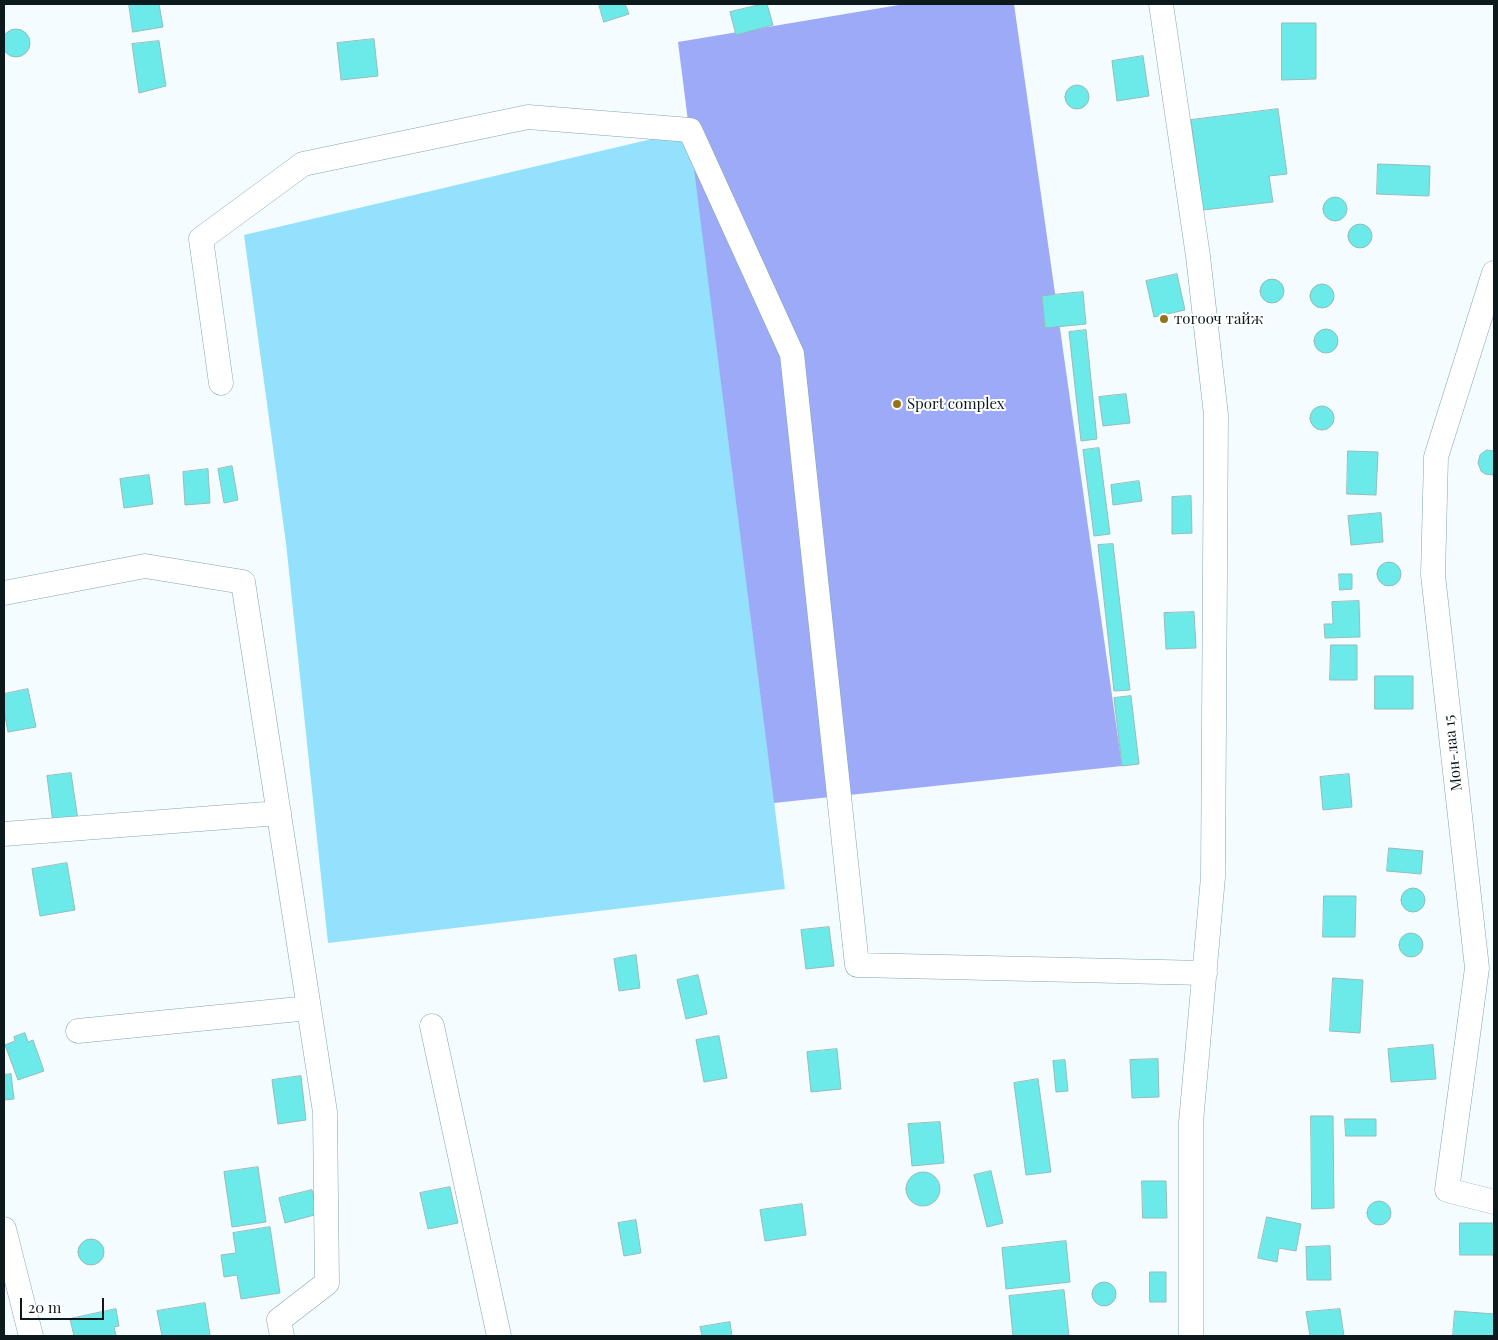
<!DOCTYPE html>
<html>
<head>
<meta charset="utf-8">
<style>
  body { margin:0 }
  #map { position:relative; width:1498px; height:1340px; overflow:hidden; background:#f5fcff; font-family:"Playfair Display",serif }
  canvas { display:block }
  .frame { position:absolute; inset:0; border:5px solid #0c1a1e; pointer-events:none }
  .scale { position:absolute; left:20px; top:1298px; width:84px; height:22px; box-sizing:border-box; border:2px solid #0c1a1e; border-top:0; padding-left:6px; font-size:15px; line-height:18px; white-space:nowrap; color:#0c1a1e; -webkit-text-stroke:4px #fff; paint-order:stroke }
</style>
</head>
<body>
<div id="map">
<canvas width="1498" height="1340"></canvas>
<div class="frame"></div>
<div class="scale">20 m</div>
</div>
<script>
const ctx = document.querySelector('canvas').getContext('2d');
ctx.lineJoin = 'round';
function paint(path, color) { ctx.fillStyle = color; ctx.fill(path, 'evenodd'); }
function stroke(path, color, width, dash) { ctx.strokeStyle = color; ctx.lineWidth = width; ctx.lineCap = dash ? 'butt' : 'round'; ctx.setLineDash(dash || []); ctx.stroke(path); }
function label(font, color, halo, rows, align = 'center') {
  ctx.font = font + ' "Playfair Display",serif'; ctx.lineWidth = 4; ctx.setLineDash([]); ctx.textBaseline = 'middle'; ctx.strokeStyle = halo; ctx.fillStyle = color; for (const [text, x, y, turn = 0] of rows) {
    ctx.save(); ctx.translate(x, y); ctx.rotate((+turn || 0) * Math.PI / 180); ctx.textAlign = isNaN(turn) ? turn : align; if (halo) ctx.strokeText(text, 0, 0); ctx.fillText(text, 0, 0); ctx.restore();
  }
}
paint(new Path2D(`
  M690,130L785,889L328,943L286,543L244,235Z`), '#93e1fc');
paint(new Path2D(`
  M905,4H1014L1122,766L774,803L678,42Z`), '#9daaf8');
const building = new Path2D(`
  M129,4H159L163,27L133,32Z
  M599,4H625L629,14L604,22Z
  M763,4H767L773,25L736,35L730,12Z
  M1282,23H1316V79L1282,80Z
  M2 43a14 14 0 1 1 28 0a14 14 0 1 1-28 0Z
  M374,39L378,76L341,80L337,43Z
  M159,41L166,86L139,93L132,44Z
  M1143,56L1149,96L1117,101L1112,61Z
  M1065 97a12 12 0 1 1 24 0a12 12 0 1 1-24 0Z
  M1278,109L1287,174L1269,176L1273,202L1203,210L1191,120Z
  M1378,164L1430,166L1429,196L1377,194Z
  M1323 209a12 12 0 1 1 24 0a12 12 0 1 1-24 0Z
  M1348 236a12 12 0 1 1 24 0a12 12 0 1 1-24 0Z
  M1177,274L1185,310L1154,317L1146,281Z
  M1260 291a12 12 0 1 1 24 0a12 12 0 1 1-24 0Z
  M1310 296a12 12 0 1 1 24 0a12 12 0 1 1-24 0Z
  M1083,292L1086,324L1045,328L1042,296Z
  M1314 341a12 12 0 1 1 24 0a12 12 0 1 1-24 0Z
  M1086,330L1097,439L1081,441L1069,332Z
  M1126,394L1130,423L1103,426L1099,397Z
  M1310 418a12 12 0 1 1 24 0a12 12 0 1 1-24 0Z
  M1099,448L1110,534L1094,536L1083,450Z
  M1487,450L1494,451V474L1493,475L1485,474L1481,471L1478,463L1480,455Z
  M1348,451L1378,452L1376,495L1347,494Z
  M232,466L238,500L224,503L218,469Z
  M208,469L210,503L185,505L183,472Z
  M149,475L153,504L124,508L120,479Z
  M1139,481L1142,501L1113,505L1111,485Z
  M1191,496L1192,533L1172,534V497Z
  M1381,513L1383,542L1351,545L1348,516Z
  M1113,544L1130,690L1114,691L1098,545Z
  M1377 574a12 12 0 1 1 24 0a12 12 0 1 1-24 0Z
  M1339,574H1352V589L1340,590Z
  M1359,601L1360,637L1325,638L1324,624H1333L1332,602Z
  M1194,612L1196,648L1166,649L1164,613Z
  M1331,645H1357V680H1330Z
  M1375,676H1413V709H1375Z
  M28,689L36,727L8,732L4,711V694Z
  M1131,696L1139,764L1122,766L1114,698Z
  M71,773L78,820L53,823L47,776Z
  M1349,774L1352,807L1323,810L1320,777Z
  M1389,848L1423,851L1421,874L1387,871Z
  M67,863L75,910L40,916L32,869Z
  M1401 900a12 12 0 1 1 24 0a12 12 0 1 1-24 0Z
  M1324,896H1356L1355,937H1323Z
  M829,927L834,966L806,969L801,930Z
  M1399 945a12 12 0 1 1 24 0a12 12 0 1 1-24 0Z
  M636,955L640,988L619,991L614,959Z
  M698,975L707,1014L686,1019L677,980Z
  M1333,978L1363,980L1360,1033L1330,1031Z
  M25,1033L28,1042L33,1040L44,1071L18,1080L5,1045L15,1041L14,1037Z
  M719,1036L727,1078L704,1082L696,1040Z
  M1433,1045L1436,1079L1391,1082L1388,1049Z
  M837,1049L841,1089L811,1092L807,1052Z
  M1158,1059L1159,1097L1132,1098L1130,1060Z
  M1065,1060L1068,1091L1056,1092L1053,1061Z
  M11,1074L14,1099L4,1100V1075Z
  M301,1076L306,1120L278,1124L272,1080Z
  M1038,1079L1051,1172L1026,1175L1014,1083Z
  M1311,1116H1333L1334,1208L1312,1209Z
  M1345,1119H1376V1136H1346Z
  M940,1122L944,1163L912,1166L908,1124Z
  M258,1167L266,1222L232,1227L224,1172Z
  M991,1171L1003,1223L987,1227L974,1175Z
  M906 1189a17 17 0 1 1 34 0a17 17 0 1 1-34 0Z
  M1142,1181H1166L1167,1218H1143Z
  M450,1187L458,1223L428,1229L420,1193Z
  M312,1190L318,1214L285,1223L279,1198Z
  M1367 1213a12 12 0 1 1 24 0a12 12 0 1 1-24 0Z
  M802,1204L806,1235L765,1241L760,1210Z
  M1267,1217L1301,1224L1296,1251L1279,1248L1277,1262L1258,1258Z
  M636,1220L641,1253L624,1256L618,1223Z
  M1460,1223H1494V1255H1460Z
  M270,1227L280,1293L241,1299L237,1275L224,1277L221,1255L236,1253L233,1233Z
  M78 1252a13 13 0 1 1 26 0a13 13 0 1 1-26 0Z
  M1066,1241L1070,1282L1006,1289L1002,1248Z
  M1330,1246L1331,1280H1307L1306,1247Z
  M1150,1272H1166V1302H1150Z
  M1092 1294a12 12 0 1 1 24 0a12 12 0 1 1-24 0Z
  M1064,1290L1069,1336H1013L1009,1296Z
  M205,1303L210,1335L203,1336H162L157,1311Z
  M116,1309L119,1326L114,1327L116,1336H74L70,1319Z
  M1340,1309L1344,1336H1310L1306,1312Z
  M1455,1311L1494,1314V1336H1453Z
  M730,1322L732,1336H702L700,1327Z`);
paint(building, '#6beae9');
stroke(building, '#95bcbb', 1);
const street = new Path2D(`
  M1161,4L1198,256L1216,415L1213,877L1191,1122V1336
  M1494,273L1436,457L1433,575L1477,968L1447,1190L1494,1202
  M221,383L201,239L303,164L528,117L690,130L792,354L857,965L1205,973
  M4,593L145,566L243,582L325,1112L327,1283L279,1320L282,1336
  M4,834L279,813
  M432,1026L499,1336
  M78,1031L309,1008
  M4,1229L31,1336`);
stroke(street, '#83a6b3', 25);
stroke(street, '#fff', 24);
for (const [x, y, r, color] of [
  [1164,319,5,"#95731b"],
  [897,404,5,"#95731b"]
]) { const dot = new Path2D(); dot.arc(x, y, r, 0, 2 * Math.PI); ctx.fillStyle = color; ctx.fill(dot); stroke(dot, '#fff', 2); }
label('15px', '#0c1a1e', '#fff', [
  ["тогооч тайж",1174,319],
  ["Sport complex",907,404]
], 'left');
label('15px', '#0c1a1e', '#fff', [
  ["Мон-лаа 15",1453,753,-96]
]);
</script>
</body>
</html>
